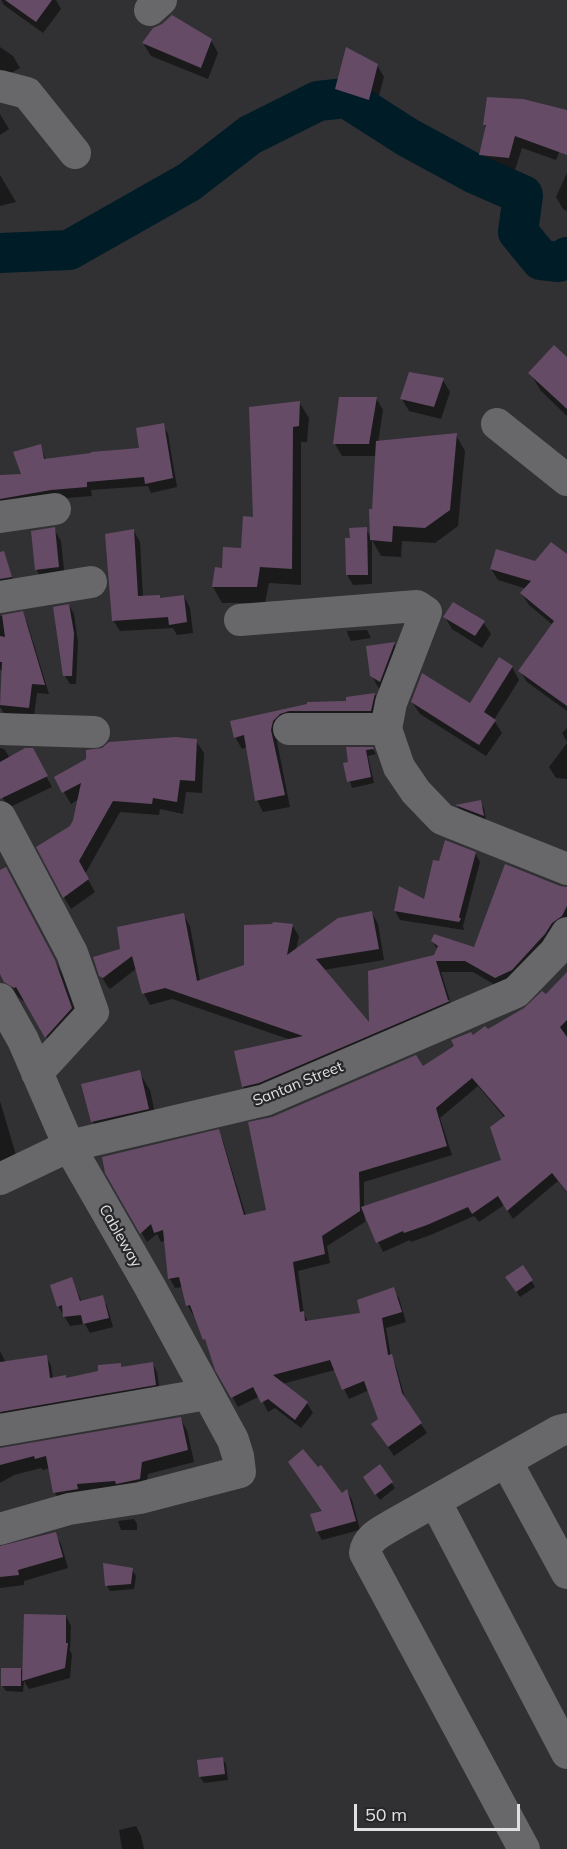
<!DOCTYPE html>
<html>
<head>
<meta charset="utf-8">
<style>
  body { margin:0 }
  #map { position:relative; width:567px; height:1849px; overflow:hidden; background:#313134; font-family:Mulish,sans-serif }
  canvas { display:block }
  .scale { position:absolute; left:354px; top:1804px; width:166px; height:27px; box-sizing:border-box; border:3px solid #e0e0e2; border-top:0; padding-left:8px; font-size:18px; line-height:21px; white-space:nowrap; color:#e0e0e2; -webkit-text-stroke:4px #27272a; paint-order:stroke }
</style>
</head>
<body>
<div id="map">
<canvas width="567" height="1849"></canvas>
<div class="scale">50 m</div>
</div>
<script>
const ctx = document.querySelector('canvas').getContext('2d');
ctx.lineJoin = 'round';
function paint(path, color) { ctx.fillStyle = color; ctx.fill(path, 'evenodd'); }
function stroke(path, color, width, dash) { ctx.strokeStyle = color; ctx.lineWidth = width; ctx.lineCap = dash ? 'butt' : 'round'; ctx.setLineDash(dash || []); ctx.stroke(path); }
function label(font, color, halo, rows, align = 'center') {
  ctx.font = font + ' Mulish,sans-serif'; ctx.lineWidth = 4.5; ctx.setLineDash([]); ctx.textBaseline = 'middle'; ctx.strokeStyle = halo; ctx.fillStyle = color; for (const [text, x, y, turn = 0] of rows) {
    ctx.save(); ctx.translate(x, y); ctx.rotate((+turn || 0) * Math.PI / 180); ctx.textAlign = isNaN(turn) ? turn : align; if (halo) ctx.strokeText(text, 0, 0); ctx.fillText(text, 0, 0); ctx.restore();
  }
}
paint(new Path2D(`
  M1,0H56L61,9L43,33L4,5Z
  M211,40L218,53L208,79L151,56L143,43Z
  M0,47L13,56L20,68L0,79Z
  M377,65L384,77L375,111L344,101L337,89Z
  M0,114L9,129L0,135Z
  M567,117V133L556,160L522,148L515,170L487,167L480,155L487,129L484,124Z
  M567,173V211L563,209L556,197Z
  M0,175L16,202L0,206Z
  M567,359V416L541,391L530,373Z
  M443,380L450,392L441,419L409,411L402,399Z
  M376,398L383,410L378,443L456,435L465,451L458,526L435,543L402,541L401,557L381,556L372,540V584L353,585L347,575L366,529L371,538L377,456H342L335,444Z
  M299,402L309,418L307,442H301V585L269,583L265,603H222L213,587L223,570L242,550Z
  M163,425L168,434L177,487L151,493L148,486L91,490L92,496L56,499L0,508V476L23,475L40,446L46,460L141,450Z
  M54,529L61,541L65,579L43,582L36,569Z
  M134,531L140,542L143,597L159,596L161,599L184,596L190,608L193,633L177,635L173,628L120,631L113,620Z
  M567,556V711L527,682L520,671L553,625L529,605L522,594L527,589L498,580L491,569Z
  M8,567L16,586L0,590V569Z
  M69,605L74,614L78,642L76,684H70L65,676Z
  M22,613L27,622L49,694L37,693L34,716L4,713L0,707L3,670H0V616Z
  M445,617L483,622L491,634L482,648L452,629Z
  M367,630L371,638L351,641L348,635L347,631Z
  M394,644L401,656L387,694L379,689L372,676Z
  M499,659L512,667L519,680L494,720L502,733L486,756L420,714L412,702L470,705Z
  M375,695L381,706L377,722L280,731L277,742L290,807L263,812L257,800L247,747L242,749L235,737L232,722L309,705L348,702V698Z
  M567,728V742L562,733Z
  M196,741L204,753L202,793L186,792L183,814L160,809L159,815L120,812L85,874L95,892L71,909L64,897L71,827L79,799L71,804L56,778Z
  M567,743V779L556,778L549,767Z
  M0,748L4,749L10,758L32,750L52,787L8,808L0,793Z
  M348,748H372L376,754L368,756L374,783L352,788L345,764L350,763Z
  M480,802L484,808L486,821L460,810L457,806Z
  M475,853L480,862L463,926L464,930L400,920L395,911L425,901L440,863Z
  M0,872L13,882L63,976L79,1022L54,1050L25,1000L23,1001L18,997L0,968Z
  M560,887L567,888V928L502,989L473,972H441L452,1007L249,1098L243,1086L291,1040L172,999L150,1005L144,994L137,968L110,989L108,987L101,976L121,950L183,914L190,926L200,981L246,966L292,925L299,936L296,950L372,913L378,924L384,960L323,970L370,1026L435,957L438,950L432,941L475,949Z
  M567,974V1193L558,1181L513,1219L504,1205L479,1222L474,1216L433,1234L411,1242L410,1240L383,1252L364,1212L365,1222L327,1246L330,1263L298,1271L304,1314L308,1322L362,1314L393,1289L399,1298L406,1322L386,1328L391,1357L396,1366L406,1402L427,1433L394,1456L379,1434L380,1420L369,1390L349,1399L335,1370L282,1384L307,1403L313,1413L301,1428L275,1408L268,1412L260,1396L238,1407L217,1369L195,1315H193L188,1306L183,1287L175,1288L170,1279L166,1240L161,1242L157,1234L147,1242L106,1172L218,1131L223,1141L246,1216L267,1211L273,1118L423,1068L472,1037L487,1031L546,996ZM478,1086L505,1118L503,1161L364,1208V1182L452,1155L440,1118Z
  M139,1072L150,1090L158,1127L103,1140L93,1122L83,1085Z
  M0,1101L18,1162L0,1169Z
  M523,1267L535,1287L520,1297L511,1283Z
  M71,1279L82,1302L102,1297L107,1306L113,1327L90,1333L85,1324L70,1326L58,1306Z
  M0,1351L6,1363L46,1357L51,1365L53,1379H67L100,1372L120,1365L122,1368L153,1364L157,1372L160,1393L5,1420L0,1412Z
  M180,1418L187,1430L194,1462L148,1474L146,1491L62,1505L55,1493L50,1468L43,1470L41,1468L14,1475L0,1483V1449Z
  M380,1466L395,1488L380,1500L368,1483Z
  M347,1491L352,1500L360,1530L322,1540L317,1531L323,1512Z
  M134,1519L137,1524V1530H121L118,1521Z
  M55,1534L61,1544L68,1568L24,1581V1585L0,1588V1548Z
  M132,1570L136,1576L134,1589L110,1591L107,1586Z
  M66,1616L71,1626L70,1651L72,1654L70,1678L29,1689L24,1681L23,1692L6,1691L2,1685L21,1669L24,1675Z
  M222,1759L226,1764L228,1780L204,1783L200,1777Z
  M136,1826L141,1836L144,1849H122L119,1830Z`), '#0007');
stroke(new Path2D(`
  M0,253L69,250L189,182L250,135L318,101L346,98L407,137L475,174L523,195L518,232L541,260L559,262L567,257`), '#001c26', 40);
paint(new Path2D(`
  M5,0H52L36,22Z
  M172,15L212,39L201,68L142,43L153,28L162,24Z
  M346,47L378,64L369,100L335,89Z
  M487,97L523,99L567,110V155L515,136L509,158L479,155L486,125H483Z
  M554,345L567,357V409L528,373Z
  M409,372L444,378L434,407L400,399Z
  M339,397H377L369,444H333Z
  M300,401L299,426L293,427L292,569L260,567L257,587H212L215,567L222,568L223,547L241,548L243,516L253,517L249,407Z
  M164,423L173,478L145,484L144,477L87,482V487L51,490L0,499V475L21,474L13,452L41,444L44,459L91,453V452L139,448L136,428Z
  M457,433L450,510L425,528L393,526L392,542L370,540L369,509H372L376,441Z
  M55,527L59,567L35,570L31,531Z
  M367,527L368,575H346L345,538H350L349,528Z
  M134,529L138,596L160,595V598L184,595L187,622L169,625L168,617L112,621L105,534Z
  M551,542L567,554V706L518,671L554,621L520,593L531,581L490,569L496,549L535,561Z
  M4,551L12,577L0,579V552Z
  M453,602L485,621L475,636L443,617Z
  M69,604L74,633L72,676H63L53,607Z
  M23,611L45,685L32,684L29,708L0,705L2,662H0V636L5,637L2,615Z
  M395,642L380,682L370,676L366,646Z
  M499,657L513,666L484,712L496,720L479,745L411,702L422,673L470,703Z
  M375,693L371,711H289L280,714L273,721L271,730L285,795L255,801L244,735L234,738L230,721L307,704V702L346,701V697Z
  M175,737L197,739L195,781L180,780L177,802L153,798L152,804L113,801L79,861L89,879L63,898L36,847L70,826L73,820L81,783L62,793L54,777L86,759V750L102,748L109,742Z
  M346,747H373L374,749L366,750L371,777L347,782L343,763L348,762Z
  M25,748H33L48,776L0,799V762Z
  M481,800L484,816L455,805Z
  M445,840L476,852L459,917L461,919L459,922L394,911L399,886L424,899L433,860L439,861Z
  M505,864L560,886L567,887V906L562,916L552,923L545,934L512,970L495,978L465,961H436L448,1000L450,1001L259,1083L242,1087L234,1051L303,1036L165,988L142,994L132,956L103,978L99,976L93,957L120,949L117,927L184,913L197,981L244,965V925L272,924L273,922L293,924L287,955L338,918L372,911L379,949L316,959L369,1022L368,971L434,955L438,946L431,941L434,934L474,947Z
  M6,867L55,960L72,1008L45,1038L16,987L14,988L4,982L0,974V870Z
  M567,972V1020L560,1027L567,1037V1192L552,1173L507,1211L498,1196L472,1214L468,1207L427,1225L404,1233L403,1231L376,1243L361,1207L501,1160L490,1127L505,1116L472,1078L436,1108L447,1146L359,1172L360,1211L322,1236L325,1254L293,1262L300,1312L304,1311L305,1321L360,1313L357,1300L394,1287L402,1312L382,1318L388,1355L392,1354L402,1393L422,1423L388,1447L371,1424L378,1419L364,1381L342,1390L330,1360L273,1375L308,1402L295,1420L268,1399L261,1403L253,1387L231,1398L215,1370L205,1339L203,1340L190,1305L186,1306L179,1277L168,1279L163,1230L154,1233L151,1224L140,1234L105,1173L102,1157L219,1129L244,1215L266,1210L248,1122L272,1117L416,1055L423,1066L454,1046L451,1040L471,1032L473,1035L485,1026L488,1029L524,1008L542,991L546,994Z
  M140,1070L149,1109L91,1122L81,1084Z
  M523,1265L533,1280L516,1292L505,1277Z
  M72,1277L80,1301L103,1295L109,1318L83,1324L81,1315L63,1317L62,1305L57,1307L50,1285Z
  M47,1355L50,1378L66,1375V1378L98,1371V1365L121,1363V1367L153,1362L156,1385L0,1412V1362Z
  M181,1417L188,1450L142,1462L140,1479L116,1484L115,1481L77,1484L78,1489L53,1493L46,1456L35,1459L34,1456L0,1465V1448Z
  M303,1449L318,1467L321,1465L342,1493L347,1489L356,1521L316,1532L310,1514L322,1511L288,1462Z
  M380,1464L393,1482L375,1495L363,1477Z
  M56,1532L63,1557L18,1570L19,1575L0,1577V1546Z
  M103,1563L133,1568L131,1584L105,1586Z
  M24,1614L66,1615V1643H68L65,1668L22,1681Z
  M1,1668H21V1686H1Z
  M223,1757L225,1774L199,1777L197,1760Z`), '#664b66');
stroke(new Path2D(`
  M150,10L161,0
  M0,86L27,93L75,153
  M497,424L567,480
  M0,517L55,509
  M0,597L91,582
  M240,620L417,606L426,612L391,703L386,729L399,767L416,792L442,819L567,869
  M0,729L94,732
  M289,729H386
  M0,817L72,953L93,1012L37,1073
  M0,999L23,1040L69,1146L150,1287L233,1440L238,1456L240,1472L140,1498L69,1509L0,1529
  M0,1179L69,1146L265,1100L516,992L555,952L567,933
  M0,1430L207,1394
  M506,1461L567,1573
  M435,1501L567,1753
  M524,1849L365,1553C367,1537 383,1531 396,1523L559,1431L567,1429`), '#68686b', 32);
label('15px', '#e0e0e2', '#27272a', [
  ["Santan Street",298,1084,-22],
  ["Cableway",120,1236,60]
]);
</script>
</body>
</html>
